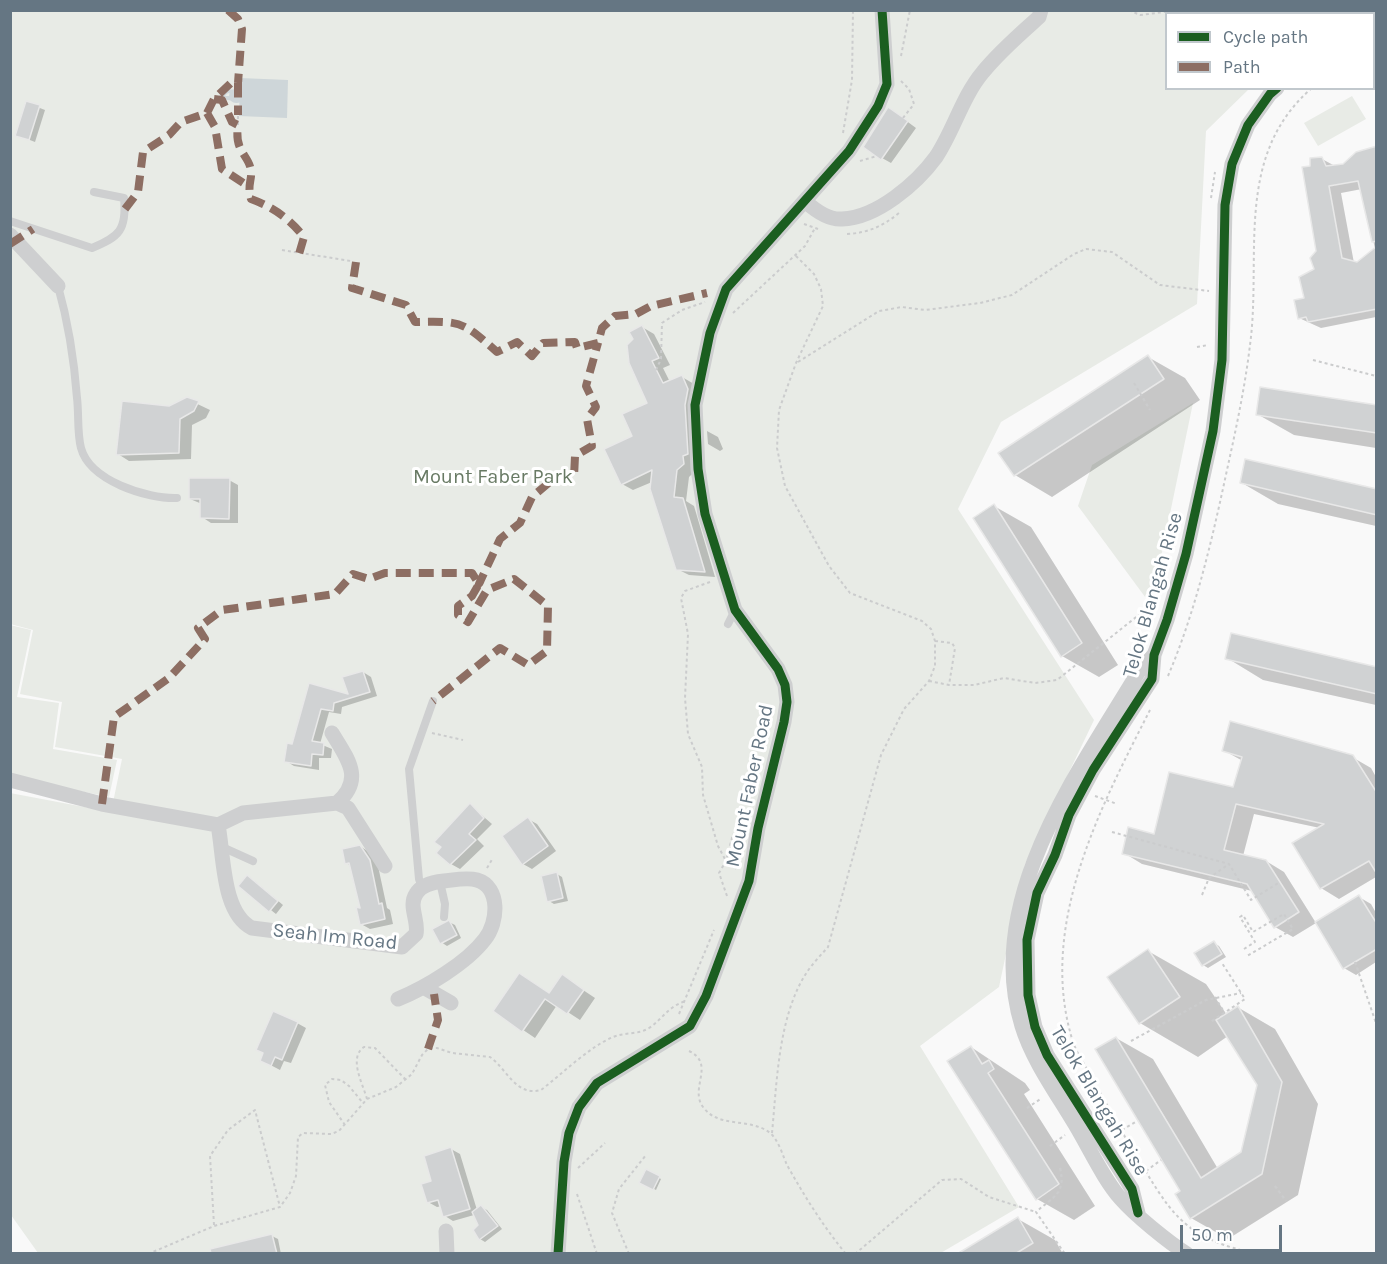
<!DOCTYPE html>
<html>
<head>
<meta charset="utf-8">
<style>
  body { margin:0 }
  #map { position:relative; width:1387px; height:1264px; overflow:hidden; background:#f9f9f9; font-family:Karla,sans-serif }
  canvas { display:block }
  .frame { position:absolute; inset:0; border:12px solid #657683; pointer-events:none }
  .legend { position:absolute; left:1165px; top:12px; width:210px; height:78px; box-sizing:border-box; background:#fff; border:2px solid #c1c8cd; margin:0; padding:8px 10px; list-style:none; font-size:18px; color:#657683 }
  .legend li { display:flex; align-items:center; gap:12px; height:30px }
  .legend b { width:30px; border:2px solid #c1c8cd }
  .scale { position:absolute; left:1180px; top:1225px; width:102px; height:27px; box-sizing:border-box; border:3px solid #657683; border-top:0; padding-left:8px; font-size:18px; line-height:21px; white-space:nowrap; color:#657683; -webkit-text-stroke:4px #fff; paint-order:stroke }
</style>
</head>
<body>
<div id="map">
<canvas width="1387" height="1264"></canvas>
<div class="frame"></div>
<ul class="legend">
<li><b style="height:8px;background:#1b5e20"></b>Cycle path</li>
<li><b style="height:8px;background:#8d6e63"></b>Path</li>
</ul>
<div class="scale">50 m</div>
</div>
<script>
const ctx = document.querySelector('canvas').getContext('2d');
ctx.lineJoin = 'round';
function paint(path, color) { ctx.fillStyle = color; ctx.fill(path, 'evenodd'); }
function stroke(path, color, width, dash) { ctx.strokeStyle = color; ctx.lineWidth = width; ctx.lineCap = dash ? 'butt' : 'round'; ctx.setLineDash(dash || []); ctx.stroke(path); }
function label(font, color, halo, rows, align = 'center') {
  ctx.font = font + ' Karla,sans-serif'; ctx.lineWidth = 6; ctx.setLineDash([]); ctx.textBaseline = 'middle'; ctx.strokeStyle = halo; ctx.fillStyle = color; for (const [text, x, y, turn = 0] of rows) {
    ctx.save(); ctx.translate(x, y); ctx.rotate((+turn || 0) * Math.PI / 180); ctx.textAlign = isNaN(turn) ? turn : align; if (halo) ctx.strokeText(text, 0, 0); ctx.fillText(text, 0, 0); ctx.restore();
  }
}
paint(new Path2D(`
  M11,11H1347L1348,13L1166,14V88L1249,89L1206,131L1197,304L1001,422L958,509L1094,720L1025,864L999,987L920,1046L1019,1207L939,1254L38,1253L11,1215L10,793L111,812L122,759L55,747L62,702L20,694L33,630L10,624Z
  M1352,96L1366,119L1318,146L1304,123Z
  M1193,403L1151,605L1078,506L1092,465Z
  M10,625L31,630L17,697L59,703L53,749L117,760L109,797L11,777Z`), '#e8ebe6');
paint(new Path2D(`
  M240,78L288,80L287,118L239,116Z`), '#ced6d9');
paint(new Path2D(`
  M1376,10V17L1368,10Z
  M27,103L45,110L35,142L17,135Z
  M897,114L916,128L891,163L882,158Z
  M1376,149V317L1321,328L1299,318L1316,270L1318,252L1312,167L1322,159L1335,166L1344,165ZM1362,189L1375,249L1358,264L1354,263L1341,193Z
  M642,327L654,334L670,365L663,368L670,382L682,377L694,384L695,471L689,477L686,501L694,506L715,577L689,575L677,569L652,482L633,490L622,484L634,437L649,403Z
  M1148,357L1185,378L1200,400L1052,497L1015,475L1001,453Z
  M187,399L210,410L206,418L192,425L191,459L129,461L118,454L169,407Z
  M1376,406V448L1294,435L1257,414Z
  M707,431L718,437L723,449L720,451L708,444Z
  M229,480L238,485V523H211L202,517V504L190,499Z
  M1242,483L1376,491V526L1278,504Z
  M994,506L1031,527L1118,665L1099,677L1062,656Z
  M1227,658L1376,668V705L1263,680Z
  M363,672L371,677L377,696L342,707L341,714L329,712L320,744L332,749L331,758H319V770L294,766L286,761L293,746L310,685L350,696Z
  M1223,750L1352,757L1371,768L1376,777V877L1339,899L1321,888L1320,828L1254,814L1243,856L1266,861L1284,872L1316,923L1293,937L1275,927L1252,891L1142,864L1124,853L1235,789L1241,760Z
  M470,805L492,824L477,839L484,846L460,869L451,864Z
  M528,819L537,824L556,851L532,869L523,864Z
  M360,846L369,852L378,866L387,908L390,910L393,924L370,929L361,924L362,910L352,866L346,863Z
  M557,874L562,877L568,901L554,904L549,901Z
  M253,880L283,905L276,914L240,886Z
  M1359,897L1371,904L1376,913V962L1356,975L1344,968Z
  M449,922L455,925L461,938L447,946L441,942Z
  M1214,943L1219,946L1226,957L1208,968L1203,965Z
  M1148,951L1206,984L1227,1015L1239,1008L1275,1029L1318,1104L1298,1195L1228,1239L1191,1218L1116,1038L1153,1059L1218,1169L1242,1153L1259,1085L1228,1036L1198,1057L1140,1023Z
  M520,975L550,994L562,976L595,998L580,1020L557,1005L535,1038L495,1011Z
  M297,1023L306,1028L291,1063L284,1061L280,1070L261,1060Z
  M971,1047L1025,1083L1030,1090L1024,1094L1095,1206L1074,1220L1037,1199Z
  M451,1149L460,1154L477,1210L481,1207L487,1210L502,1229L485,1242L480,1239V1225L474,1215L453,1221L445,1216L442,1206L437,1207L428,1202L433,1182Z
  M646,1171L661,1179L656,1190L641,1182Z
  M1018,1219L1055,1240L1063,1254H959Z
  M272,1236L278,1239L281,1254H226Z`), '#0003');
stroke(new Path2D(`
  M227,91L236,92L235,99L221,97Z`), '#ced6d9', 4);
stroke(new Path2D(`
  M236,96H237`), '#ced6d9', 14);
const building = new Path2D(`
  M26,101L40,105L29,140L15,136Z
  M888,107L908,121L881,160L863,147Z
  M1377,146V241L1372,242L1358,181L1329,186L1342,258L1357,262L1377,246V309L1308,322L1306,317L1298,319L1294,300L1304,298L1299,277L1314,269L1310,258L1316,251L1302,167L1310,166V158L1322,157L1326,166L1343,164L1356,152Z
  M642,325L659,358L652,361L663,383L682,375L688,389L685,405L688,454L683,456L684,464L677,470L674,497L683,498L705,572L676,570L650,489L652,470L621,485L604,449L632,436L622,414L647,403L629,363L627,345L633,339L629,332Z
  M1148,355L1164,379L1014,476L998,453Z
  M1260,387L1377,405V433L1256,415Z
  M187,397L199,401L194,411L180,419L179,453L116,455L122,401L169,406Z
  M1245,459L1377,489V515L1240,483Z
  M189,478H230L229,519L200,518V499H189Z
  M994,504L1082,643L1061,657L973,518Z
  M1231,633L1377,667V694L1225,659Z
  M363,671L370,692L334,703L333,711L321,709L312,741L324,743L323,755L312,754L311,766L284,762L287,743L292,744L309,683L348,694L342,677Z
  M1230,721L1353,755L1377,793V874L1369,861L1320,889L1292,843L1324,824L1236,804L1224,850L1266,860L1299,912L1274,928L1247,884L1122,854L1128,827L1154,834L1169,772L1233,787L1242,757L1222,751Z
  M470,803L484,818L469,834L476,840L450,865L436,853L441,847L434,842Z
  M528,817L548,846L522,865L502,836Z
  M360,845L370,860L379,904L382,903L385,919L360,925L356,907L360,908L349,863L345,864L342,849Z
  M557,872L563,898L547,902L541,876Z
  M247,875L278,901L269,912L238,886Z
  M1359,895L1377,924V949L1343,969L1315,922Z
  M449,920L457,935L440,944L432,929Z
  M1214,941L1222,954L1202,966L1194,953Z
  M1148,949L1180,997L1139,1024L1107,977Z
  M519,973L549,993L562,974L584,990L567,1014L545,999L522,1032L493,1011Z
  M1238,1006L1282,1082L1262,1174L1190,1219L1175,1194L1180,1191L1095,1049L1116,1037L1201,1178L1241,1152L1257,1085L1216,1020Z
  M273,1011L298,1022L282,1060L275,1057L271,1066L260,1061L263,1053L256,1050Z
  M971,1046L982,1064L989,1060L994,1069L988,1073L1059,1184L1036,1200L947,1061Z
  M451,1147L470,1209L443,1217L438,1200L427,1203L421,1184L431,1181L424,1156Z
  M646,1169L660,1176L653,1190L639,1183Z
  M481,1205L498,1226L479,1240L473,1230L478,1225L472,1212Z
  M1018,1217L1033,1243L1015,1254H957Z
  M272,1234L277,1254H211L210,1249Z`);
paint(building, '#d0d2d3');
stroke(building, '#e8e8e8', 1.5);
stroke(new Path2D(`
  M1129,10L1140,15L1180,10
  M1332,10V14
  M1374,28H1376
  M901,56L910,10
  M901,81L909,89L914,104L903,118
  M242,82V76
  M238,125V115
  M843,133L852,80L853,10
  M860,161L877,156
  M1211,198L1215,172
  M804,224L818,229
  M847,234C868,233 883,226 899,213
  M282,250L351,261
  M733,313L805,246L815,228
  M1197,347L1208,345
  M1313,360L1376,376
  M798,362L879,311L902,307L925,310L980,303L1012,295L1074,254L1086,249L1112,252L1160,285L1209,291
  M656,370L661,359L662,323L682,310L705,302
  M1134,383L1150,410
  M710,582L685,591L681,598L688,634L685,698L688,734L702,767L703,795L718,846L726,861L736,869
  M935,641L952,643L955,648L949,685
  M1168,676C1196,610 1212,540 1227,470C1236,429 1245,387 1250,345C1262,256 1233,156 1312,88
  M929,681L949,685H974L1004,678L1035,683L1057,680L1145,610
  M1150,710C1099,810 1037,928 1073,1042C1077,1054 1086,1066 1092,1078C1105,1101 1118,1125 1132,1149C1171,1212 1180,1238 1258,1254
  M432,733L463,740
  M1095,796L1117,804
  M1112,832L1229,864L1251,900L1280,882
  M487,868L493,858
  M1202,895L1209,878L1229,864
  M727,896L719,873L726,861L733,834
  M1244,949L1255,942L1240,917L1243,915L1253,932L1284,914L1293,929L1247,956
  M1355,962L1376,1023
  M1215,997L1224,1012
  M679,1014L714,930
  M1212,1021L1245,999L1222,963
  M1131,1041L1206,1000L1241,993
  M689,1051C716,1064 689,1088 703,1107C719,1129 750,1117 770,1133C778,1139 783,1156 787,1165C805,1197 823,1226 846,1254
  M367,1099C363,1084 348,1058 364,1047L375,1048L406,1080
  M1027,1108L1042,1098
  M345,1125L329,1102L325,1085L332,1079L341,1080L349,1086L363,1103
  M1122,1130L1137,1121
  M772,1133C777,1082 778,1016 807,972C813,963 821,955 828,947L881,755L904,709L929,681L935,666V641L931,629L922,621L850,593L829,566L785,486L777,448L779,410L796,363L823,306L821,289L814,274L795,255
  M1050,1146L1065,1135
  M578,1168L605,1143
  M1060,1168C1066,1194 1054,1196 1036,1212L1065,1254
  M1146,1171L1161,1160
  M1275,1186L1286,1201
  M577,1194L597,1254
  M214,1225L210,1156L228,1130L255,1110L280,1207
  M148,1254L214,1226L280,1207L290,1193L296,1176L298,1137L303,1133L331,1134L339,1131L367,1099L396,1087L412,1074L422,1055L428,1049L437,1048L452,1053L490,1057C507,1069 516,1097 541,1090C562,1074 589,1047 613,1037C625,1032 638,1035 649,1028C663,1019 668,1006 686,1001
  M629,1254L612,1213L619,1189L646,1155
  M855,1254L942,1180L961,1179L989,1197L1036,1212`), '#cbcccd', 2, [3, 3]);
stroke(new Path2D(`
  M10,221L92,248C119,237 127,230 124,198L94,192
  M58,286C69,325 74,358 77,398C79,414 77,433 81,448C90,481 147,499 177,498
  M728,624L735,610
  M222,847L253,861
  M440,882L445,904L444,917
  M422,887L419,879L409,769L433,701`), '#cecfd0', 8);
stroke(new Path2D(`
  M1374,51H1376
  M806,202C816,211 829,220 842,219C877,218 917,183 936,157C954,130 962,97 983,72C999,52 1020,34 1039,17L1041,10
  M10,235L58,286
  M1154,655L1139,671C1078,773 983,900 1022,1026C1032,1059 1055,1091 1073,1121C1088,1145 1103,1179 1121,1199C1135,1215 1168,1242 1187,1254
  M10,780L102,804L218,825L243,813L337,803C365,779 347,758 332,733
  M337,803L348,808L385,866
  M218,825C224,856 222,913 252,928L402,947L416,934C419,921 408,906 416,894C421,885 434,882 444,881C454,880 467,877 477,880C501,887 498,923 485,939C467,963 425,988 398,999
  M425,988L451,1003
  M1138,1213L1132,1189L1047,1055L1035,1027L1028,995L1027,940L1037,893L1055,855L1069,815L1093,770L1152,679L1154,655L1167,620L1186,554L1213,431L1222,360L1225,205L1232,164L1248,125L1270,94L1277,88
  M446,1231L447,1254
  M558,1254L564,1162L569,1133L579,1107L597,1083L690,1026L706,996L749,881L758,828L784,722L787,702L785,685L778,669L735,610L705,514L698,469L695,405L710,333L726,289L849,151L878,106L887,84L882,10`), '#cecfd0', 15);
stroke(new Path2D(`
  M228,10L238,19L242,29L238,83
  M214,99L222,100L232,122L238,125C234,153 249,154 251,171C252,181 247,184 251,199C273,207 290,219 304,237L299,254
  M207,113L215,127L222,169L248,186
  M125,209L138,192L143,152L169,135L181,122L207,113L214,99L232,82L238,83V115
  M10,244L33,229
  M356,262L352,288L406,305L415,322C462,321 462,321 497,352L517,342L532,356L543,343L575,342L577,348L598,343L602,328L615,316L636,314L651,306L707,293
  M482,586L479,584L500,539L520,523L532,497L551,481L574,477L575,456L592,446L587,419L596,407L586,386L598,343
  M102,804L114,717L169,678L205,639L198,628L222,610L335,594L353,574L369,579L385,573H472L479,584L472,596L458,606V615L468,622L487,590L514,579L548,606L547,651L528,665L500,648L433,701
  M428,1049L438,1020L434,994`), '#8d6e63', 8, [15, 8]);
stroke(new Path2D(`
  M1138,1213L1132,1189L1047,1055L1035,1027L1028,995L1027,940L1037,893L1055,855L1069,815L1093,770L1152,679L1154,655L1167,620L1186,554L1213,431L1222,360L1225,205L1232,164L1248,125L1270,94L1277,88
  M558,1254L564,1162L569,1133L579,1107L597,1083L690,1026L706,996L749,881L758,828L784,722L787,702L785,685L778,669L735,610L705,514L698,469L695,405L710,333L726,289L849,151L878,106L887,84L882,10`), '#1b5e20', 9);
label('20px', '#687a64', '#fff', [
  ["Mount Faber Park",493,477]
]);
label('20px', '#657683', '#fff', [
  ["Telok Blangah Rise",1153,595,-74],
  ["Mount Faber Road",750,786,-78],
  ["Seah Im Road",335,937,6],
  ["Telok Blangah Rise",1099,1101,59]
]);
</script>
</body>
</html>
